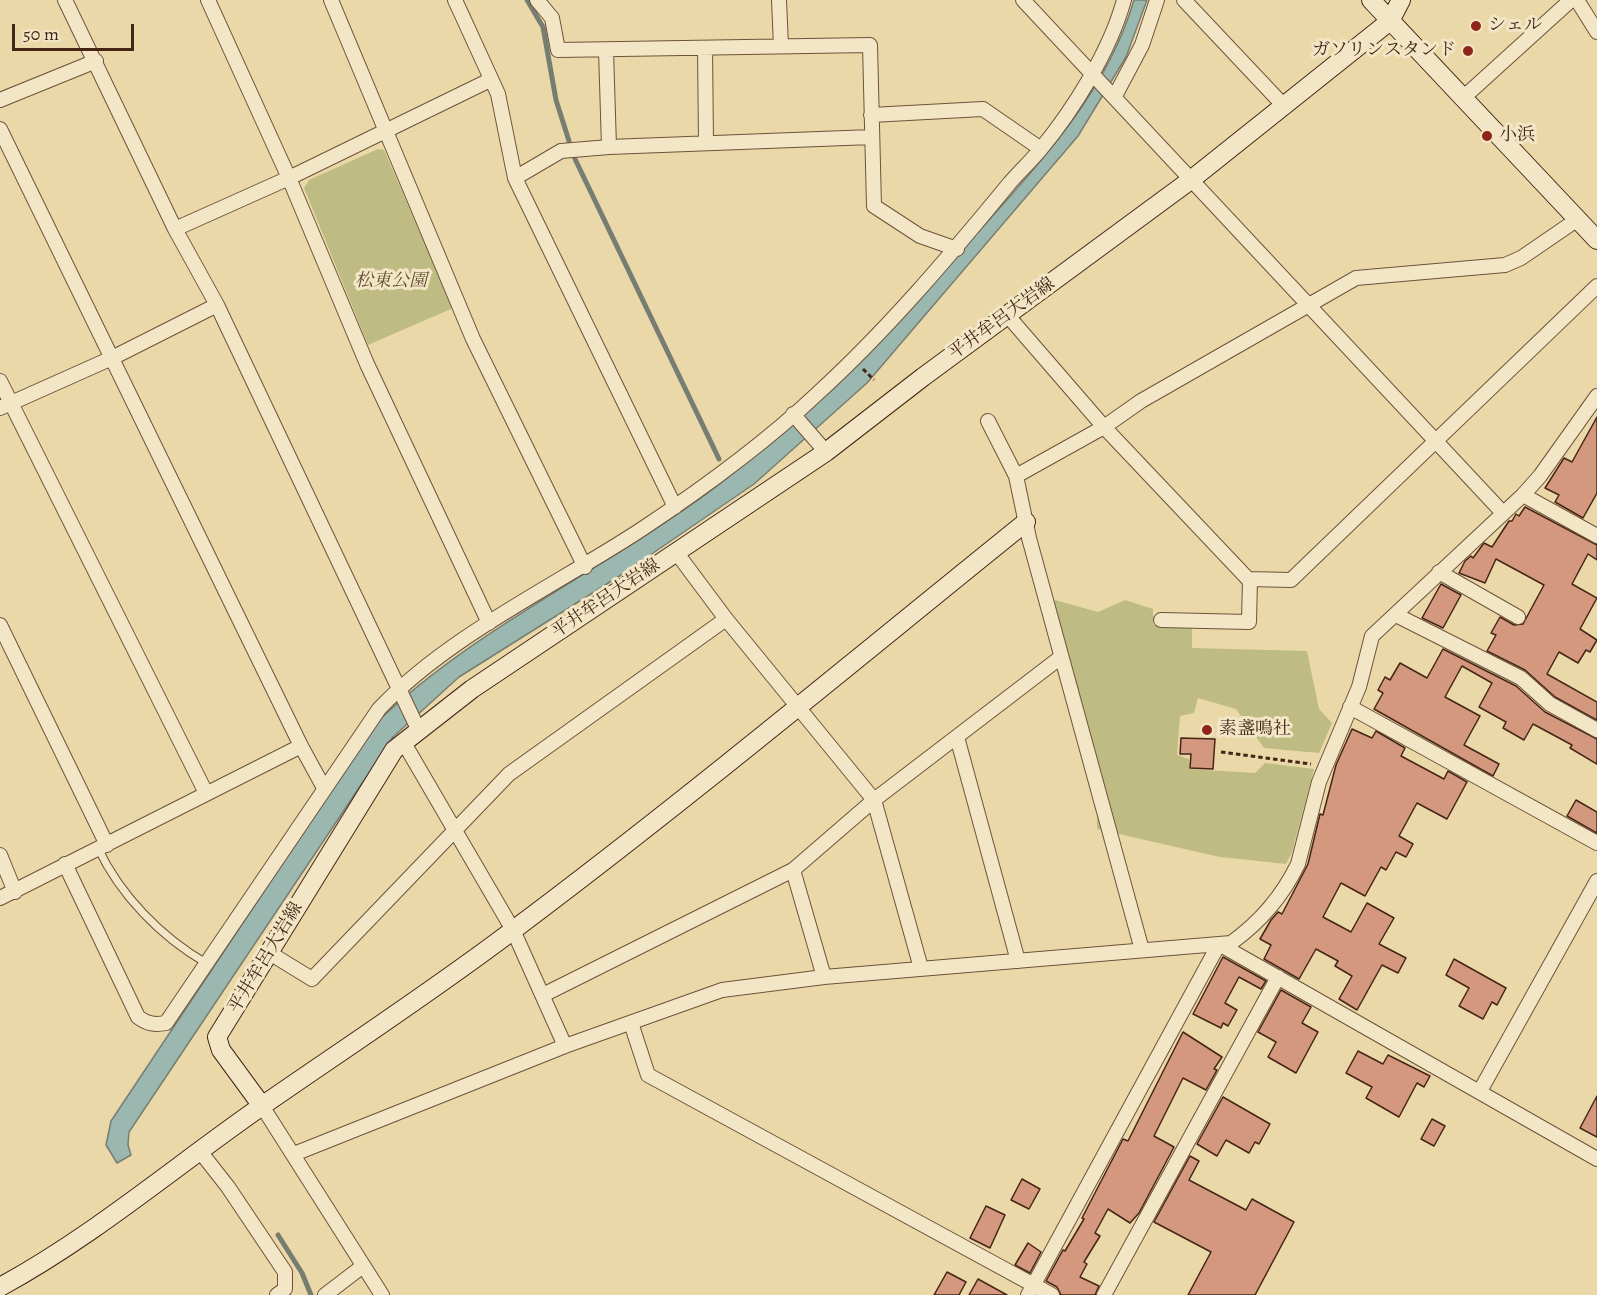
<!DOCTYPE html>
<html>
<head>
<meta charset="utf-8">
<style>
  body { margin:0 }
  #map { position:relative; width:1597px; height:1295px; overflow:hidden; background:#ebd8a8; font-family:Alegreya,serif }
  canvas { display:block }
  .scale { position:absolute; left:12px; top:24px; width:122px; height:27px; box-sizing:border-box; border:3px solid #452516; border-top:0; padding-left:8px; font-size:18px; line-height:21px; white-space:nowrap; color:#452516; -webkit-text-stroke:4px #f2e6c6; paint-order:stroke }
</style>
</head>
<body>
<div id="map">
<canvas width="1597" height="1295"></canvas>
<div class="scale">50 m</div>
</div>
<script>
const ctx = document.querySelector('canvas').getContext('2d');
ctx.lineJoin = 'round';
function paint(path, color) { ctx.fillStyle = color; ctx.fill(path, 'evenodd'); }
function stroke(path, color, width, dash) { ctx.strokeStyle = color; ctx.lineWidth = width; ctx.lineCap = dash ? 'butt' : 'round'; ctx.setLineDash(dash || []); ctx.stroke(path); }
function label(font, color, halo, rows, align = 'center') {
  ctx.font = font + ' Alegreya,"Noto Serif JP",serif'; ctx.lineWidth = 6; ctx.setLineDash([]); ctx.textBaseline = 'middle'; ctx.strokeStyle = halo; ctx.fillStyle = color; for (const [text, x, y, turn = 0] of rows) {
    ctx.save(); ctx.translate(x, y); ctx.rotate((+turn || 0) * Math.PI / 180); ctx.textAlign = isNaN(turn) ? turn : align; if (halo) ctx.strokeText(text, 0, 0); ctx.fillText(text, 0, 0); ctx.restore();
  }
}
paint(new Path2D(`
  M378,149L384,150L453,308L368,345L304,188L309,180Z
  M1055,600L1098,612L1125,600L1153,609V625L1192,627V648L1307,651L1319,709L1332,723L1319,753L1264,748L1236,709L1198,698L1194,713L1180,716L1177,755L1189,759L1190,769L1255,773L1265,763L1314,769L1292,852L1286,864L1220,857L1097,829V791L1050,610Z`), '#bebc83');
const water = new Path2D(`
  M1134,0H1147L1126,57L1078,136L867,383L754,484L621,575L459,677L393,737L129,1132L128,1145L131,1155L117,1163L106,1145L111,1121L376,723C474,629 600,572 709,492C763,452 810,403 858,355C903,312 946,267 988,221C1047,156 1109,86 1134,0Z`);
paint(water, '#9ab8b0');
stroke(water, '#787d72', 1.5);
stroke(new Path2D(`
  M527,0L543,27L556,100L569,141
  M575,159L719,459
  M278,1235L302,1273L311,1295`), '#787d72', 5);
const building = new Path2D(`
  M1597,417V493L1583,518L1555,502L1559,495L1545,488L1564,458L1572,462Z
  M1525,507L1597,545V560L1588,554L1572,584L1597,598L1580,629L1597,640L1590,652L1586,650L1578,663L1559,652L1547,674L1597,702V720L1555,697L1525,670L1487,651L1496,635L1491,633L1500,617L1514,625L1523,624L1544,585L1496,559L1485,583L1459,573L1465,561L1471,556L1473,558L1484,543L1492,547L1509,521H1512L1516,514L1519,516Z
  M1441,584L1461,595L1443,628L1422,618Z
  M1443,649L1516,686L1545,712L1597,739V764L1570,748L1572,745L1533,724L1524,740L1503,728L1506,722L1479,707L1492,683L1462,666L1445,697L1480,716L1464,745L1499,764L1493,776L1374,709L1383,693L1378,690L1385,677L1390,680L1400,663L1427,678Z
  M1221,719L1241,720V732H1220Z
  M1352,729L1372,738L1376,731L1405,748L1401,756L1444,779L1448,771L1467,782L1447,819L1417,803L1399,836L1413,844L1406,857L1396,852L1386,870L1381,867L1365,896L1341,883L1323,917L1351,932L1367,903L1394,918L1379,944L1406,958L1398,973L1382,965L1357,1010L1339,999L1352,976L1335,966L1338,961L1316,949L1299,979L1264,959L1271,945L1260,939L1271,920L1278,912L1282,914L1308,864L1320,814L1323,815L1336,765Z
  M1181,738L1215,739L1213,769L1190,768L1191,754H1180Z
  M1576,800L1597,812V833L1567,816Z
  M1223,957L1266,981L1261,989L1239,977L1225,1003L1237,1010L1228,1026L1223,1023L1221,1028L1193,1014Z
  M1454,959L1506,988L1497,1005L1492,1002L1483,1019L1459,1006L1469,988L1446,975Z
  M1281,990L1311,1007L1302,1023L1318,1032L1296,1073L1268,1057L1276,1042L1258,1032Z
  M1183,1032L1222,1057L1214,1069L1217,1070L1206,1090L1183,1078L1154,1136L1174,1147L1139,1213L1130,1223L1108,1209L1095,1233L1100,1236L1084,1262L1087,1264L1080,1277L1099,1286L1095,1295H1061L1057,1287L1046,1281L1063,1250L1065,1251L1084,1219L1082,1218L1123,1139L1128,1141Z
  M1358,1051L1383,1064L1388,1055L1430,1076L1424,1087L1417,1083L1399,1117L1366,1098L1372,1087L1346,1073Z
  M1597,1096V1137L1580,1128Z
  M1223,1097L1270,1124L1259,1144L1255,1142L1249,1153L1226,1140L1217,1156L1197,1144Z
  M1432,1119L1445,1126L1434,1146L1421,1139Z
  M1190,1156L1199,1161L1189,1180L1246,1210L1252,1199L1294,1222L1255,1295H1188L1211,1252L1154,1222Z
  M1022,1179L1040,1189L1029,1209L1011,1200Z
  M986,1206L1005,1215L990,1248L970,1238Z
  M1028,1243L1041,1252L1030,1273L1015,1265Z
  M947,1272L966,1282L959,1295H934Z
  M978,1279L1007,1295H969Z`);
paint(building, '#d4987e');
stroke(building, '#452516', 1.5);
const lane = new Path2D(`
  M98,848C120,895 161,937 206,963`);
const street = new Path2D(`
  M65,0L175,229L217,305L419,731
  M208,0L289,178L367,364L489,623
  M331,0L473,339L585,567
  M455,0L498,94L515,178L675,507
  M537,0L552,18L558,50L870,45L874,206L920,236L957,249
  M779,0L781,46
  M1023,0L1503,513
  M1184,0L1284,106
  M1577,0L1597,32
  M705,48L706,143
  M606,50L609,147
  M1115,96L1142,45L1157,0
  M1464,97L1571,0
  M0,100L96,61
  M871,115L983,109L1041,149
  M0,129L301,746L324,788
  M515,178L561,151L609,147L872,137
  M175,229L289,178L490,80
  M1008,316L1104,427L1248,579L1291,580L1597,286
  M0,381L206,793
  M0,408L112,358L217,305
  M793,414L826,452
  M988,421L1016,476L1029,538L1142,950
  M1016,476L1104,427L1141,401L1356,278L1505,265L1521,258L1578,219
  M1523,495L1597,536
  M676,552L726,619
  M1439,572L1518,617
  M1396,615L1521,678L1550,704L1597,730
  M1161,620L1249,622L1250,579
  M0,625L107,845
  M1350,707L1597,843
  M957,737L1018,961
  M404,743L513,930L565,1046
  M0,855L15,892
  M65,864L138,1017C147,1024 155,1025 166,1023L379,709C449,635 557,585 642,529C702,489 764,444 817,394C887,330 948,258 1008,185C1018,173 1030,162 1040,150C1074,109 1110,51 1124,0
  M793,870L824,977
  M0,898L301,746
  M268,952L312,979L509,774L726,619L874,800L921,968
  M543,995L793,870L874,800L1061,657
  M631,1023L648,1075L1052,1295
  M1480,1091L1597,881
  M262,1106L382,1295
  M199,1150L228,1187L285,1272V1289L277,1295
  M294,1154L565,1046L722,990L824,977L1231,943C1259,923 1283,895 1298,864L1319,782L1359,687L1372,636L1523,495L1540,476L1597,396
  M325,1295L363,1266
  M1028,1295L1219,944L1597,1159
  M1104,1295L1278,977`);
const secondary = new Path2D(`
  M1371,0L1597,240
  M262,1106L221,1050L217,1037L394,750L472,689L826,452L923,377L1192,179L1390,21L1401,0
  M0,1287C92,1237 173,1168 259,1108C344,1049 430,993 512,931C687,800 856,659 1026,522`);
stroke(lane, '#6e523a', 9);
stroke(street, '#6e523a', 16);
stroke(secondary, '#452516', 20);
stroke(new Path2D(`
  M863,369L874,380
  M1221,752L1311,764`), '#452516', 3, [4.5, 3]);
stroke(lane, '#f2e6c6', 7);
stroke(street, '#f2e6c6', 14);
stroke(secondary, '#f2e6c6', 18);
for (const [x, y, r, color] of [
  [1476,26,6,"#8f2418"],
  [1468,51,6,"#8f2418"],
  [1487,136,6,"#8f2418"],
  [1207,730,6,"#8f2418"]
]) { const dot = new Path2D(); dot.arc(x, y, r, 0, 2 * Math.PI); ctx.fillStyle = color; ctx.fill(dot); stroke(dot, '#f2e6c6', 2); }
label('18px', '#452516', '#f2e6c6', [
  ["シェル",1488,26],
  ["ガソリンスタンド",1456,51,"right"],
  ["小浜",1499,136],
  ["素盞鳴社",1219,730]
], 'left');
label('italic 18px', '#634b31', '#f2e6c6', [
  ["松東公園",391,282]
]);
label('18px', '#452516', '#f2e6c6', [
  ["平井牟呂大岩線",1002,319,-36],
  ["平井牟呂大岩線",606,599,-34],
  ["平井牟呂大岩線",266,958,-59]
]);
</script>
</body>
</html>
